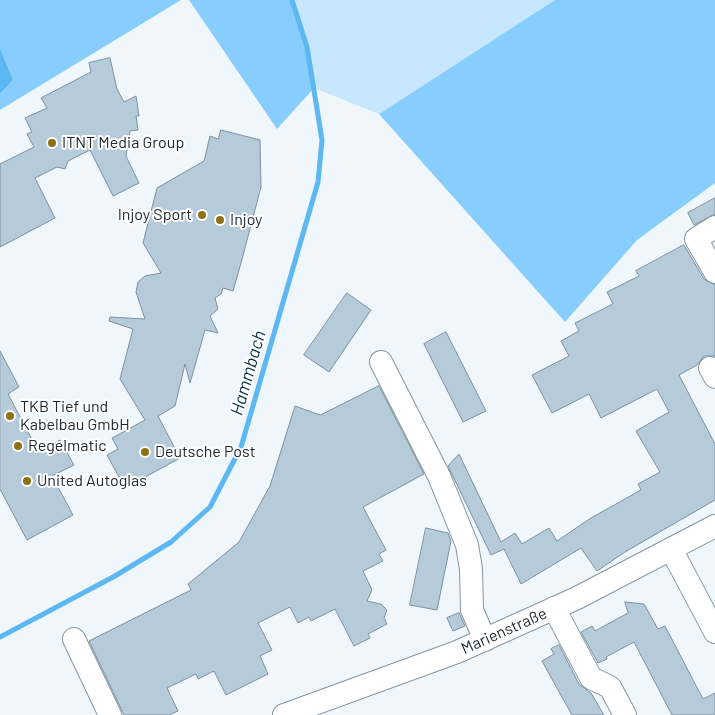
<!DOCTYPE html>
<html>
<head>
<meta charset="utf-8">
<style>
  body { margin:0 }
  canvas { display:block; background:#eff7fd }
</style>
</head>
<body>
<canvas width="715" height="715"></canvas>
<script>
const ctx = document.querySelector('canvas').getContext('2d');
ctx.lineJoin = 'round';
function paint(path, color) { ctx.fillStyle = color; ctx.fill(path, 'evenodd'); }
function stroke(path, color, width, dash) { ctx.strokeStyle = color; ctx.lineWidth = width; ctx.lineCap = dash ? 'butt' : 'round'; ctx.setLineDash(dash || []); ctx.stroke(path); }
function label(font, color, halo, rows, align = 'center') {
  ctx.font = font + ' Barlow,sans-serif'; ctx.lineWidth = 4; ctx.setLineDash([]); ctx.textBaseline = 'middle'; ctx.strokeStyle = halo; ctx.fillStyle = color; for (const [text, x, y, turn = 0] of rows) {
    ctx.save(); ctx.translate(x, y); ctx.rotate((+turn || 0) * Math.PI / 180); ctx.textAlign = isNaN(turn) ? turn : align; if (halo) ctx.strokeText(text, 0, 0); ctx.fillText(text, 0, 0); ctx.restore();
  }
}
paint(new Path2D(`
  M292,0H555L379,114L314,88L307,47Z`), '#c6e7fe');
paint(new Path2D(`
  M0,0H181L0,110V94L13,80L0,48Z
  M189,0H292L307,47L314,88L277,129Z
  M555,0H715V183L637,240L565,322L379,114Z`), '#87cdfd');
paint(new Path2D(`
  M0,48L13,80L0,94Z`), '#5cb7f2');
stroke(new Path2D(`
  M0,637L115,576L171,542L210,507L241,447L318,182L322,140L307,47L292,0`), '#5cb7f2', 5);
const building = new Path2D(`
  M110,58L117,89L124,102L136,96L139,116H136L138,130L130,131L126,156L139,183L113,196L90,150L68,161L65,169L57,167L35,178L55,218L0,247V164L34,147L27,134L32,132L25,118L47,108L41,98L91,72L89,63Z
  M221,130L260,140L261,187L241,263L233,291L223,288L221,294L215,298L218,309L210,316L218,333L205,330L190,383L185,364L175,406L158,416L180,458L125,488L107,455L118,449L112,438L145,420L120,379L133,329L109,321L110,317L145,319L136,292L138,282L145,276L161,273L143,243L157,188L204,161L210,136L218,139Z
  M715,198V214L694,225L688,213Z
  M684,245L704,279L715,285V356H704L697,365L679,375L715,444V500L625,552L597,571L581,548L521,584L504,549L491,555L448,466L459,454L501,542L515,533L522,544L549,528L557,541L591,518L641,490L638,484L660,472L636,431L669,412L657,389L601,418L589,394L552,413L532,375L569,356L561,341L579,331L575,323L613,304L607,292L639,276L636,271Z
  M347,293L371,310L329,372L304,355Z
  M446,332L486,411L463,422L424,344Z
  M0,351L19,387L8,394L38,451L60,440L74,465L52,476L73,515L27,540L0,489Z
  M379,386L424,474L363,507L386,550L379,554L383,561L363,571L372,590L367,601L381,604L387,610L384,618L387,624L368,634L370,638L354,646L335,609L311,621L309,617L298,623L290,607L258,623L272,650L260,656L268,674L226,695L214,671L198,679L196,674L167,688L178,711L169,715H124L89,641L191,590L188,584L239,542L270,486L295,406L320,415Z
  M426,528L448,533L451,541L437,610L410,605Z
  M625,602L644,604L658,629L665,626L703,699L715,693V715H672L634,642L606,657L607,659L598,663L581,632L592,626L595,631L628,613Z
  M459,613L465,626L453,631L447,618Z
  M559,645L579,684L591,693L604,715H572L542,661L554,654L551,649Z`);
paint(building, '#b6cbda');
stroke(building, '#7c909e', 1);
const minor = new Path2D(`
  M715,227L696,239L715,272
  M381,362L439,476L467,545L471,569L472,610L485,640
  M710,368L715,377
  M671,549L715,632
  M554,608L591,678L610,687L625,715
  M74,639L110,715
  M284,715L457,652L577,598L715,526`);
stroke(minor, '#8296a4', 24);
stroke(minor, '#fff', 22);
for (const [x, y, r, color] of [
  [52,143,5,"#8e7115"],
  [202,215,5,"#8e7115"],
  [220,220,5,"#8e7115"],
  [10,416,5,"#8e7115"],
  [18,446,5,"#8e7115"],
  [145,452,5,"#8e7115"],
  [27,481,5,"#8e7115"]
]) { const dot = new Path2D(); dot.arc(x, y, r, 0, 2 * Math.PI); ctx.fillStyle = color; ctx.fill(dot); stroke(dot, '#fff', 2); }
label('16px', '#21292f', '#fff', [
  ["ITNT Media Group",62,143],
  ["Injoy Sport",192,215,"right"],
  ["Injoy",230,220],
  ["TKB Tief und",20,407],
  ["Kabelbau GmbH",20,425],
  ["Regelmatic",28,446],
  ["Deutsche Post",155,452],
  ["United Autoglas",37,481]
], 'left');
label('16px', '#21292f', '#fff', [
  ["Marienstraße",504,631,-24]
]);
label('italic 18px', '#063047', '#fff', [
  ["Hammbach",248,373,-74]
]);
</script>
</body>
</html>
